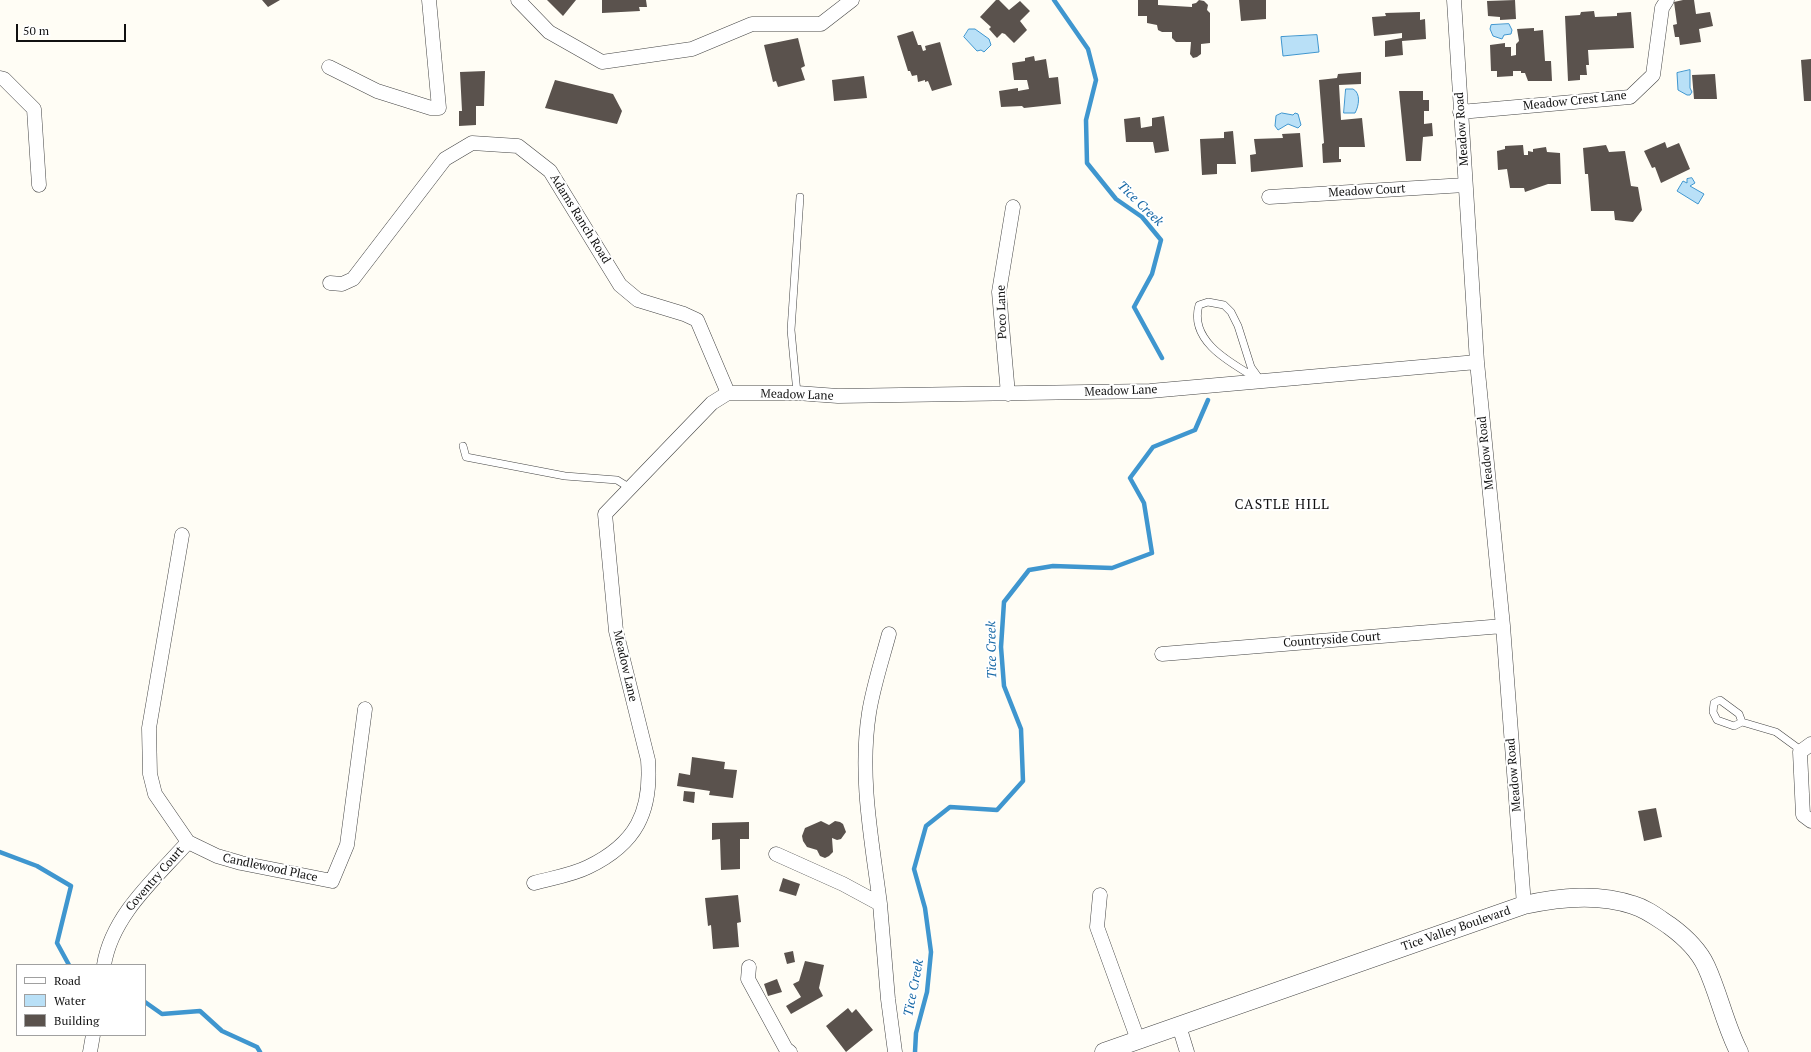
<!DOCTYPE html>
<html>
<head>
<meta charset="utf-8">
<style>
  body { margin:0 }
  #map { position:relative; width:1811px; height:1052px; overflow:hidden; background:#fffdf5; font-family:"PT Serif",serif }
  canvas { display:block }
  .legend { position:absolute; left:16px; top:964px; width:130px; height:72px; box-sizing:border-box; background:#fff; border:1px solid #a0a0a0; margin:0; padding:5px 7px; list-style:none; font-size:12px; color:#111 }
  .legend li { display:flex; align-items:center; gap:8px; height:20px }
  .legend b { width:20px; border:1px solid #a0a0a0 }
  .scale { position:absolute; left:16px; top:24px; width:110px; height:18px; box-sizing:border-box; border:2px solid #111; border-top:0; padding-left:5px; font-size:12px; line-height:14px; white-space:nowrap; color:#111; -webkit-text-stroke:3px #fff; paint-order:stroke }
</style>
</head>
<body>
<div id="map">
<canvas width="1811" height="1052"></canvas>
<ul class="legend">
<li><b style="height:5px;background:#fff"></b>Road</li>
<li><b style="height:11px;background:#b9e0f7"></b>Water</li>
<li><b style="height:11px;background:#5a524d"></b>Building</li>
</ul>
<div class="scale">50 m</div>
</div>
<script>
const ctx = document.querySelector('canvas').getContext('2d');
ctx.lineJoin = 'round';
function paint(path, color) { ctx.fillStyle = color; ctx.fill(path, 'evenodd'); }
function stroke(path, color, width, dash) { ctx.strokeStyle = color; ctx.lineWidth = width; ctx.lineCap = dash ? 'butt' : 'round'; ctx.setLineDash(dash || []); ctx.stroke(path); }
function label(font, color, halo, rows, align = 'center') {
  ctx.font = font + ' "PT Serif",serif'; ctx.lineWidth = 4; ctx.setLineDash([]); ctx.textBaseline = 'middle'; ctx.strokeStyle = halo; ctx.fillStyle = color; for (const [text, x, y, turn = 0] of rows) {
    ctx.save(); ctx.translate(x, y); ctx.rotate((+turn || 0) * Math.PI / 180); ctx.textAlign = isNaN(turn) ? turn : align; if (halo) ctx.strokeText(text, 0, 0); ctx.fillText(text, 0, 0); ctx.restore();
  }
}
const water = new Path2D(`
  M1509,24L1512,30L1511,34L1504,35L1502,39L1493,36L1490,29L1491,25Z
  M969,29H975L989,39L991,45L984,52L981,50L977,51L964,37Z
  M1317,35L1319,52L1283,56L1281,37Z
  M1690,70V88L1692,92L1690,95H1687L1678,90L1677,73Z
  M1346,89H1353C1361,93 1359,106 1355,113H1344Z
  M1282,113L1293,115L1295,113L1298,114L1301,125L1298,128L1288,124L1278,130L1275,126L1276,116Z
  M1692,178L1695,183L1690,186L1704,194L1698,204L1677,191L1683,181L1687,183V179Z`);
paint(water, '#b9e0f7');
stroke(water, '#3f96cf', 1);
stroke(new Path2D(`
  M1054,0L1088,49L1096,80L1086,120L1087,163L1116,199L1142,217L1161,240L1152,274L1134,307L1162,358
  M0,852L37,866L71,886L57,943L69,965
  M145,1002L162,1014L200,1011L222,1031L257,1047L260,1052
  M915,1052L916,1033L927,992L931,952L925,908L914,869L926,826L950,807L997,810L1023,781L1021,729L1004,686L1001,647L1004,602L1029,570L1053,566L1112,568L1152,553L1144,503L1130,478L1153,447L1195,430L1208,400`), '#3f96cf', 4.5);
paint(new Path2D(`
  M262,0H280L268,7Z
  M547,0H576L563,16Z
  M602,0H646L647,7H639L640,11L602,13Z
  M996,0H999L1009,10L1020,1L1030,11L1020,21L1027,30L1014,43L1005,34L1002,33L997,38L989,29L991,27L980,17Z
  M1138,0H1158V5L1192,7V4L1196,3L1199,0L1204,1L1208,5L1207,10L1210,13V43L1201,44V54L1197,57L1193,58L1190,54L1191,42H1176L1172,38V32H1162L1158,30L1157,25L1147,23V16H1138Z
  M1239,0H1266V19L1241,21Z
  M1515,0L1516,19L1500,20V17L1488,16L1487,1Z
  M1683,0H1694L1696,14L1710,12L1713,26L1699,29L1701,42L1680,45L1679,37H1675L1673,25L1677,24L1674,2Z
  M1594,11L1595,17L1617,16V13L1631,12L1634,48L1588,50L1589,65H1586L1587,75H1580V80L1568,81L1565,16L1580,15L1581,12Z
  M1420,12V20L1425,19L1426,39L1402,41L1403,55L1385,57V41L1402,38V33L1374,36L1372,17L1386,16L1385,13Z
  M1534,28V31L1543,30L1545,61H1551L1552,81H1528L1525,73H1521V71H1513V76L1497,77V71H1491L1490,45L1505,43V47H1511V56L1516,55V44L1519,41L1517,29Z
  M913,31L918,45H921L923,51L926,50L925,46L940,42L952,85L932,91L928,81L925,82V80L918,82L917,75L912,76L910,71H908L897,36Z
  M798,38L805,66L801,68L805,80L778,87L776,81L773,82L764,45Z
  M1034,56L1035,61L1046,59L1049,78L1058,77L1061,104L1024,108L1022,106L1001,107L999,91L1018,88V91L1029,89L1027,80H1014L1012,63L1025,61V58Z
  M1811,59V101H1804L1801,60Z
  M485,71L484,106H476V125L459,126V111H462L460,72Z
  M1361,72V84L1339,85L1341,120L1362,118L1365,147H1339V159H1341V162L1323,163L1322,144L1324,143L1319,80L1337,78L1338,74Z
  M1715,74L1717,99H1694L1692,75Z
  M864,76L867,98L834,101L832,80Z
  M555,80L613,94L622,111L617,124L545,108Z
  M1399,91H1423V100H1429V111H1424V124L1432,123L1433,136L1423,137L1421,161H1406Z
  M1164,116L1169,151L1155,153L1153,142H1126L1124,119L1140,117L1141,128L1152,126V118Z
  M1233,131L1236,164H1217V174L1202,175L1200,139L1224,138V132Z
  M1300,133L1303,167L1251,172L1250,155L1256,154L1254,139L1283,138L1282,134Z
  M1665,142L1667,148L1679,143L1690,169L1661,183L1655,167L1652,168L1644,151Z
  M1523,145L1524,155H1528V151L1533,152V149L1546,147L1547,152L1560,153L1561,184H1548L1525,192L1524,188H1510L1507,169L1498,170L1497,151L1505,149V146Z
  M1606,145L1609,152L1625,151L1631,186L1638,187L1642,210L1633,222L1615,220L1614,211H1591L1588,174H1585L1583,148Z
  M692,757L725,762L724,769L737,770L733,798L709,795L710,791L677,786L679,773L690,775Z
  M684,791L695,792L694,803L683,801Z
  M1656,808L1662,837L1644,841L1638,811Z
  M821,821L829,825L835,821L840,822L843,824L846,832L841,839L837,840L832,838L833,852L829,856L825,858L820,856L817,850L807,847L803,841L802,836L805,828Z
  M749,822V839H740V869L721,870L720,839L712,840V823Z
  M783,878L800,884L796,896L779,891Z
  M738,895L741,922L737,923L739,947L713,949L711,925L708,926L705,898Z
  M793,951L795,962L787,964L784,953Z
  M805,961L824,965L819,988L823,996L791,1014L786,1006L801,997L793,984L799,981Z
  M777,979L782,992L768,996L764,984Z
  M848,1008L852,1013L856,1009L873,1030L846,1052L826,1026Z`), '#5a524d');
const service = new Path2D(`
  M1208,302L1224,305L1231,312L1238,326L1251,367L1261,381C1235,365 1188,343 1199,305Z
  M797,393L791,330L800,197
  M463,446L466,457L565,476L617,480L630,488
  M1742,722L1734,726L1717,720L1713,712L1714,703L1720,700L1739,714L1742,722L1776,732L1802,751`);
const minor = new Path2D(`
  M518,0L549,32L602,62L692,49L752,24H821L852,0
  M1454,0L1477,362L1503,626L1524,905
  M329,67L377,91L431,108H439L429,0
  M0,78L4,79L34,109L39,185
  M1460,112L1630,97L1653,75L1662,8L1667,0
  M1269,197L1465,185
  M330,283L342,284L353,279L445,159L472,143L518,146L550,171L620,285L638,300L684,314L697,320L728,393
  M1008,394L999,292L1013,207
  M182,535L149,728L150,774L155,794L188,842L217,856L241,863L332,881L347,845L365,709
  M1162,654L1503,626
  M1811,744L1800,752L1803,815L1811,821
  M776,854L843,884L880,904L888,999L895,1052
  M534,883C552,878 572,875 588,867C636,844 652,812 648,760L616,631L605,514L712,403L728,393H797L838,396L1150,391L1477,362
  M1100,895L1097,927L1138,1040
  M880,904C872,841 859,777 869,713C873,687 882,660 889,634
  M104,965C112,915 156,878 188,842
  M749,967L748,979L786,1049L790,1052
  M1179,1026L1187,1052
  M90,1052L93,1035`);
const tertiary = new Path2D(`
  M1104,1052L1524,905C1560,897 1598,893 1633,905C1647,909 1658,918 1670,926C1685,937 1698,949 1706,966C1719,994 1725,1025 1739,1052`);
stroke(service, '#444', 8);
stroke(minor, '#444', 15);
stroke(tertiary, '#444', 19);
stroke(service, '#fff', 7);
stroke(minor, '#fff', 14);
stroke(tertiary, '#fff', 18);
label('12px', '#111', '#fff', [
  ["Meadow Crest Lane",1575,101,-6],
  ["Meadow Road",1462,129,-94],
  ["Meadow Court",1367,191,-3],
  ["Adams Ranch Road",580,219,58],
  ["Poco Lane",1002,312,-92],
  ["Meadow Lane",1121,391,-2],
  ["Meadow Lane",797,395,2],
  ["Meadow Road",1486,453,-96],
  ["Countryside Court",1332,640,-4],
  ["Meadow Lane",625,666,77],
  ["Meadow Road",1514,775,-95],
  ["Candlewood Place",270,868,12],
  ["Coventry Court",155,879,-49],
  ["Tice Valley Boulevard",1456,929,-19]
]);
label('italic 13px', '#1768a6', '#fff', [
  ["Tice Creek",1140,204,44],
  ["Tice Creek",992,650,-91],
  ["Tice Creek",914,988,-79]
]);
ctx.letterSpacing = '1px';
label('14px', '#111', '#fff', [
  ["CASTLE HILL",1282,505]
]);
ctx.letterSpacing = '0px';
</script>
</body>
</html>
